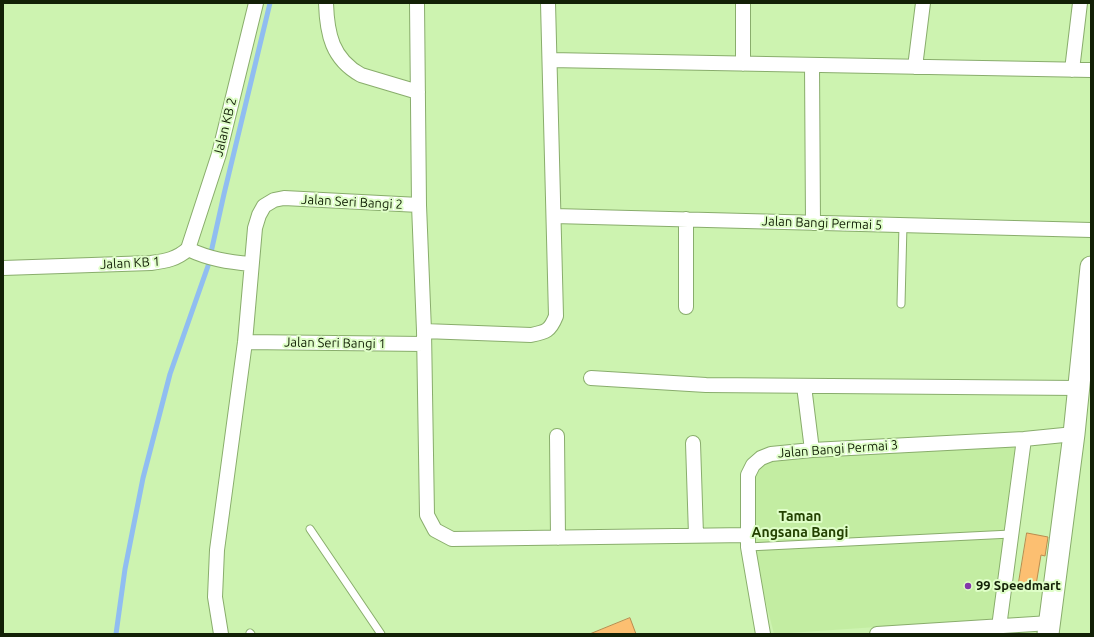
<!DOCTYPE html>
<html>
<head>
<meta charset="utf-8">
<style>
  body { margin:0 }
  #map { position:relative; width:1094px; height:637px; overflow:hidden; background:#cdf3b0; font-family:Ubuntu,sans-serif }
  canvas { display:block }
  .frame { position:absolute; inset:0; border:4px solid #122006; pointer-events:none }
</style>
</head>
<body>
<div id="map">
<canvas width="1094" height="637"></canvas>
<div class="frame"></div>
</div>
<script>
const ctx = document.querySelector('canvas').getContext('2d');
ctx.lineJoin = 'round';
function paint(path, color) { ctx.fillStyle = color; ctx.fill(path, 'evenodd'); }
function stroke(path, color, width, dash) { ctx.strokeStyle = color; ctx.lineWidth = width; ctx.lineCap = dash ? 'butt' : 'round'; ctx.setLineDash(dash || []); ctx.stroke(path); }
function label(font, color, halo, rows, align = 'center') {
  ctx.font = font + ' Ubuntu,sans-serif'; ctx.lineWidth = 4; ctx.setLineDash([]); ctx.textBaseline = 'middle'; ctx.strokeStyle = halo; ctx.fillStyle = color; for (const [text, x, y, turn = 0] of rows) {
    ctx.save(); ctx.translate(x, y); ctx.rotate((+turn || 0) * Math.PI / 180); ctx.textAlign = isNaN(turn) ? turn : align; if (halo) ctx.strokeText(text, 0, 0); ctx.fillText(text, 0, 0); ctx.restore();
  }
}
paint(new Path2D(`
  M1015,446L993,619L774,634L754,555L755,477L761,466L771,459Z`), '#c3eda2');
stroke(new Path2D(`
  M116,634L125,569L143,478L170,374L208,266L224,194L270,3`), '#90bdf1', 5);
const building = new Path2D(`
  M1027,533L1048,537L1045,556L1041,555L1035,591L1018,588Z
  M630,618L636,634H590Z`);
paint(building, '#fcbf71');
stroke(building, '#ba8b4e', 1);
const lane = new Path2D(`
  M901,304L903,225
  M310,529L381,634
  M748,547L1011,534
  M250,633L251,634`);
const street = new Path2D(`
  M326,3C327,34 332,59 361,75L418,92
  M417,3L419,205L424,331L427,515L435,530L452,539L748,535
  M743,3V64
  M550,60L1091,70
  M812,65L813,223
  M915,67L923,3
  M1072,70L1080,3
  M554,216L1091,230
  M686,219V307
  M188,249L219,154L256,3
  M3,268L151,263C166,261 177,259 188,249C209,259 228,262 251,264
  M424,331L531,335C546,332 550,331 556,316L548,3
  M245,342L424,344
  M591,378L706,385L1079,388
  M804,386L812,450
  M557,436L558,538
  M693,443L696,535
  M999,627L1024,439
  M221,634L215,597L217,550L245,342L255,228L259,215L264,206L274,200L284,198L419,205
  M763,634L748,547V475L753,465L761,458L771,454L812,450L1024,439L1074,434
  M877,634L1050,623`);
const secondary = new Path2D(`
  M1048,634L1074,434L1091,267`);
stroke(lane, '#89ad6c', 9);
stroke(street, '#89ad6c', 16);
stroke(secondary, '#89ad6c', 23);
stroke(lane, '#fff', 7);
stroke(street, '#fff', 14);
stroke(secondary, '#fff', 21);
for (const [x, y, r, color] of [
  [968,586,4,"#8337a9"]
]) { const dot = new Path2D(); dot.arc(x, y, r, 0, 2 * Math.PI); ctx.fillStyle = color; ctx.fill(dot); stroke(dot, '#dffec8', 1.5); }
label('13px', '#122006', '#dffec8', [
  ["Jalan KB 2",225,127,-76],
  ["Jalan Seri Bangi 2",352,202,3],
  ["Jalan Bangi Permai 5",822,223,2],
  ["Jalan KB 1",130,263,-3],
  ["Jalan Seri Bangi 1",335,343,1],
  ["Jalan Bangi Permai 3",838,449,-4]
]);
label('bold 13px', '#122006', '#dffec8', [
  ["99 Speedmart",976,586]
], 'left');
label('bold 14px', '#234100', '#dffec8', [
  ["Taman",800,516],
  ["Angsana Bangi",800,532]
]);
</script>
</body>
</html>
